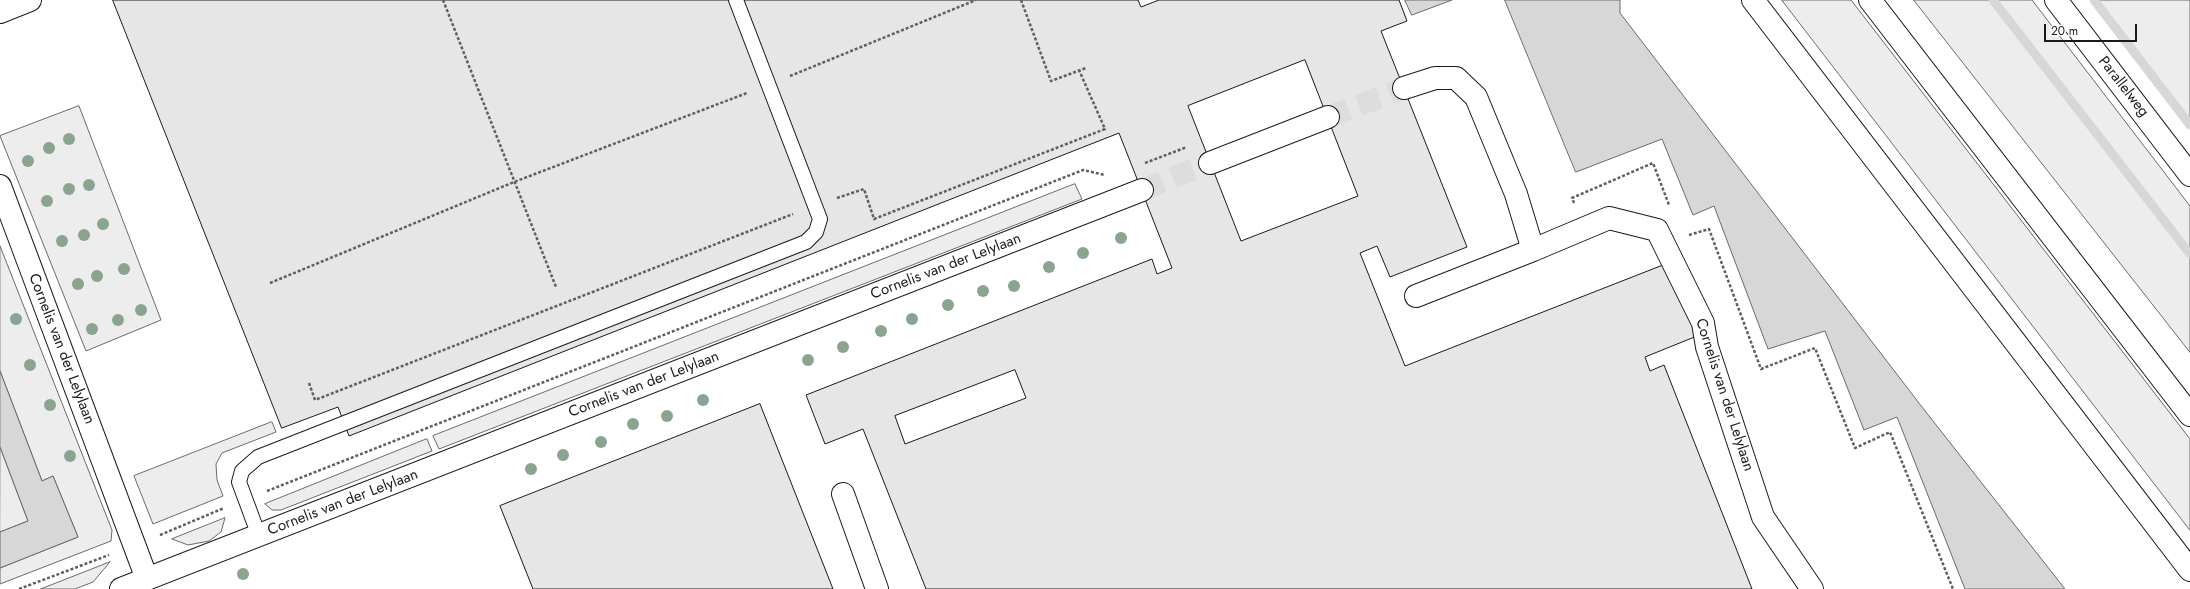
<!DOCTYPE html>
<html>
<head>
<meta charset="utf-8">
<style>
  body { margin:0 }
  #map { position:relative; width:2190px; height:589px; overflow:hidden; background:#fff; font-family:Jost,sans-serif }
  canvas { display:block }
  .scale { position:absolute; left:2044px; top:24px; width:93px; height:18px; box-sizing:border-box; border:2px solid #1a1a1a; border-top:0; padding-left:5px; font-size:12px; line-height:14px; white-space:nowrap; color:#1a1a1a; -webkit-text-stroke:3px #fff; paint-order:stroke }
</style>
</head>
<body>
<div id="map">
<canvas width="2190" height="589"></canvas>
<div class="scale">20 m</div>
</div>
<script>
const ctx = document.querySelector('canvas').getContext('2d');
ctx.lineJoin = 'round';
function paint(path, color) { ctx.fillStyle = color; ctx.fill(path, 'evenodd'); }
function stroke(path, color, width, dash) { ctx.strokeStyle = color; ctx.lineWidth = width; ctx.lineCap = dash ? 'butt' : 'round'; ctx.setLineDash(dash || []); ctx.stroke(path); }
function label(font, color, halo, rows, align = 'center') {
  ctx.font = font + ' Jost,sans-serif'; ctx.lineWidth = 3; ctx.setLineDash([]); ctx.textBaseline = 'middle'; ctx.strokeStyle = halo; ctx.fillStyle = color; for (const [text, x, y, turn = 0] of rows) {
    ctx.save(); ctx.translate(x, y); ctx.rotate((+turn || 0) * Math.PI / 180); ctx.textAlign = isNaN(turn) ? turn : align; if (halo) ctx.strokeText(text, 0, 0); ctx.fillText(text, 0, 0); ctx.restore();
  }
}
const built = new Path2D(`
  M1782,0H1851L2190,439V530Z
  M1914,0H2032L2190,206V352Z
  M2094,0H2190V124Z
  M79,106L161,320L86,351L0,136Z
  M1075,184L1082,199L439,449L433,436Z
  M0,246L112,530L111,541L0,584V568L78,537L53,476L42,481L0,371Z
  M272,422L276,432L222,453L216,464L217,480L223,496L153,524L134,476Z
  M427,439L432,451L281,510H272L265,504Z
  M0,447L28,521L0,532Z
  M225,518L221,532L209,541L188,545L172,539Z
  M110,562L93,582L75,589H41Z`);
paint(built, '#ededed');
stroke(built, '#6a6a6a', 1);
const water = new Path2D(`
  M1405,0H1452L1412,15Z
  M1505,0H1620V13L1922,407L2065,589H1965L1897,417L1864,430L1825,331L1768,349L1714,206L1693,215L1662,139L1576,172Z
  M0,371L42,481L53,476L78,537L0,568V532L28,521L0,447Z`);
paint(water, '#d7d7d7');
stroke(water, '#6a6a6a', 1);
stroke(new Path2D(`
  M1993,0L2190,254
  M2094,0L2190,125`), '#d7d7d7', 9);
const building = new Path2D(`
  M113,0H1138L1141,7L1159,0H1399L1407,21L1381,31L1467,247L1390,277L1377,246L1360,253L1405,366L1668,263L1697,336L1645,357L1650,371L1664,365L1752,589H926L863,429L825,444L806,395L1152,259L1157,274L1172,268L1119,133L349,436L338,407L282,428ZM1305,60L1358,196L1241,241L1188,106ZM1015,370L1026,398L905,444L895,416Z
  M760,404L833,589H533L500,506Z`);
paint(building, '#e6e6e6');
stroke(building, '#1a1a1a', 1);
stroke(new Path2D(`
  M1328,117L1404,88
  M1142,190L1210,163`), '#ddd', 22, [22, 11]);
const lane = new Path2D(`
  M259,536L239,482L242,471L258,457L806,242L816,232L820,219L736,0`);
const street = new Path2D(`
  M2056,0L2190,175
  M0,12L30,0
  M1404,88L1435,78H1456L1476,97L1516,194L1533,250L1609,218L1657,230L1703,323L1707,347L1763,517L1812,589
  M1210,163L1328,117
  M0,186L147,579
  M1416,296L1533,250
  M843,494L877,589
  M121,589L1142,190`);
const highway = new Path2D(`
  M1753,0L2190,570
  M1870,0L2190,415`);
stroke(lane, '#1a1a1a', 16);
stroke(street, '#1a1a1a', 24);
stroke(highway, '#1a1a1a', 24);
stroke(new Path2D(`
  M443,0L556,287
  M1021,0L1051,81L1086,68
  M790,76L976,0
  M1145,163L1187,147
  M837,198L864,189L874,219L1105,129L1079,70
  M1574,203L1572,198L1653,163L1669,205
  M1689,235L1709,229L1761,369L1815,348L1855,448L1890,432L1953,589
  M270,283L514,182L747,93
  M309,383L315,400L793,214
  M267,491L1083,170L1105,175
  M160,535L224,508
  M19,589L109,555`), '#5f5f5f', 2.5, [3, 2]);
stroke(lane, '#fff', 14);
stroke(street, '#fff', 22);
stroke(highway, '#fff', 22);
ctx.fillStyle = '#8aa48f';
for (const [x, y] of [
  [69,139],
  [49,148],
  [28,161],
  [89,185],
  [69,189],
  [47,201],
  [103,224],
  [84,235],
  [1121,238],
  [62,241],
  [1083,253],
  [1049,267],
  [124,269],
  [97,276],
  [78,284],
  [1014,286],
  [983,291],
  [948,305],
  [141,310],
  [16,319],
  [912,319],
  [118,320],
  [92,329],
  [881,331],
  [843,347],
  [808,360],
  [30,365],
  [703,400],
  [50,405],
  [667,416],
  [633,424],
  [601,442],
  [563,455],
  [70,456],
  [531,469],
  [243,574]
]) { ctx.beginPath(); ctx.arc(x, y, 6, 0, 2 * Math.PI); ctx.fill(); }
label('15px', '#1a1a1a', '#fff', [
  ["Parallelweg",2123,87,52],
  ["Cornelis van der Lelylaan",946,267,-21],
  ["Cornelis van der Lelylaan",61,349,69],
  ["Cornelis van der Lelylaan",644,385,-21],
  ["Cornelis van der Lelylaan",1724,395,72],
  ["Cornelis van der Lelylaan",343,503,-21]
]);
</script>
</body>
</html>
